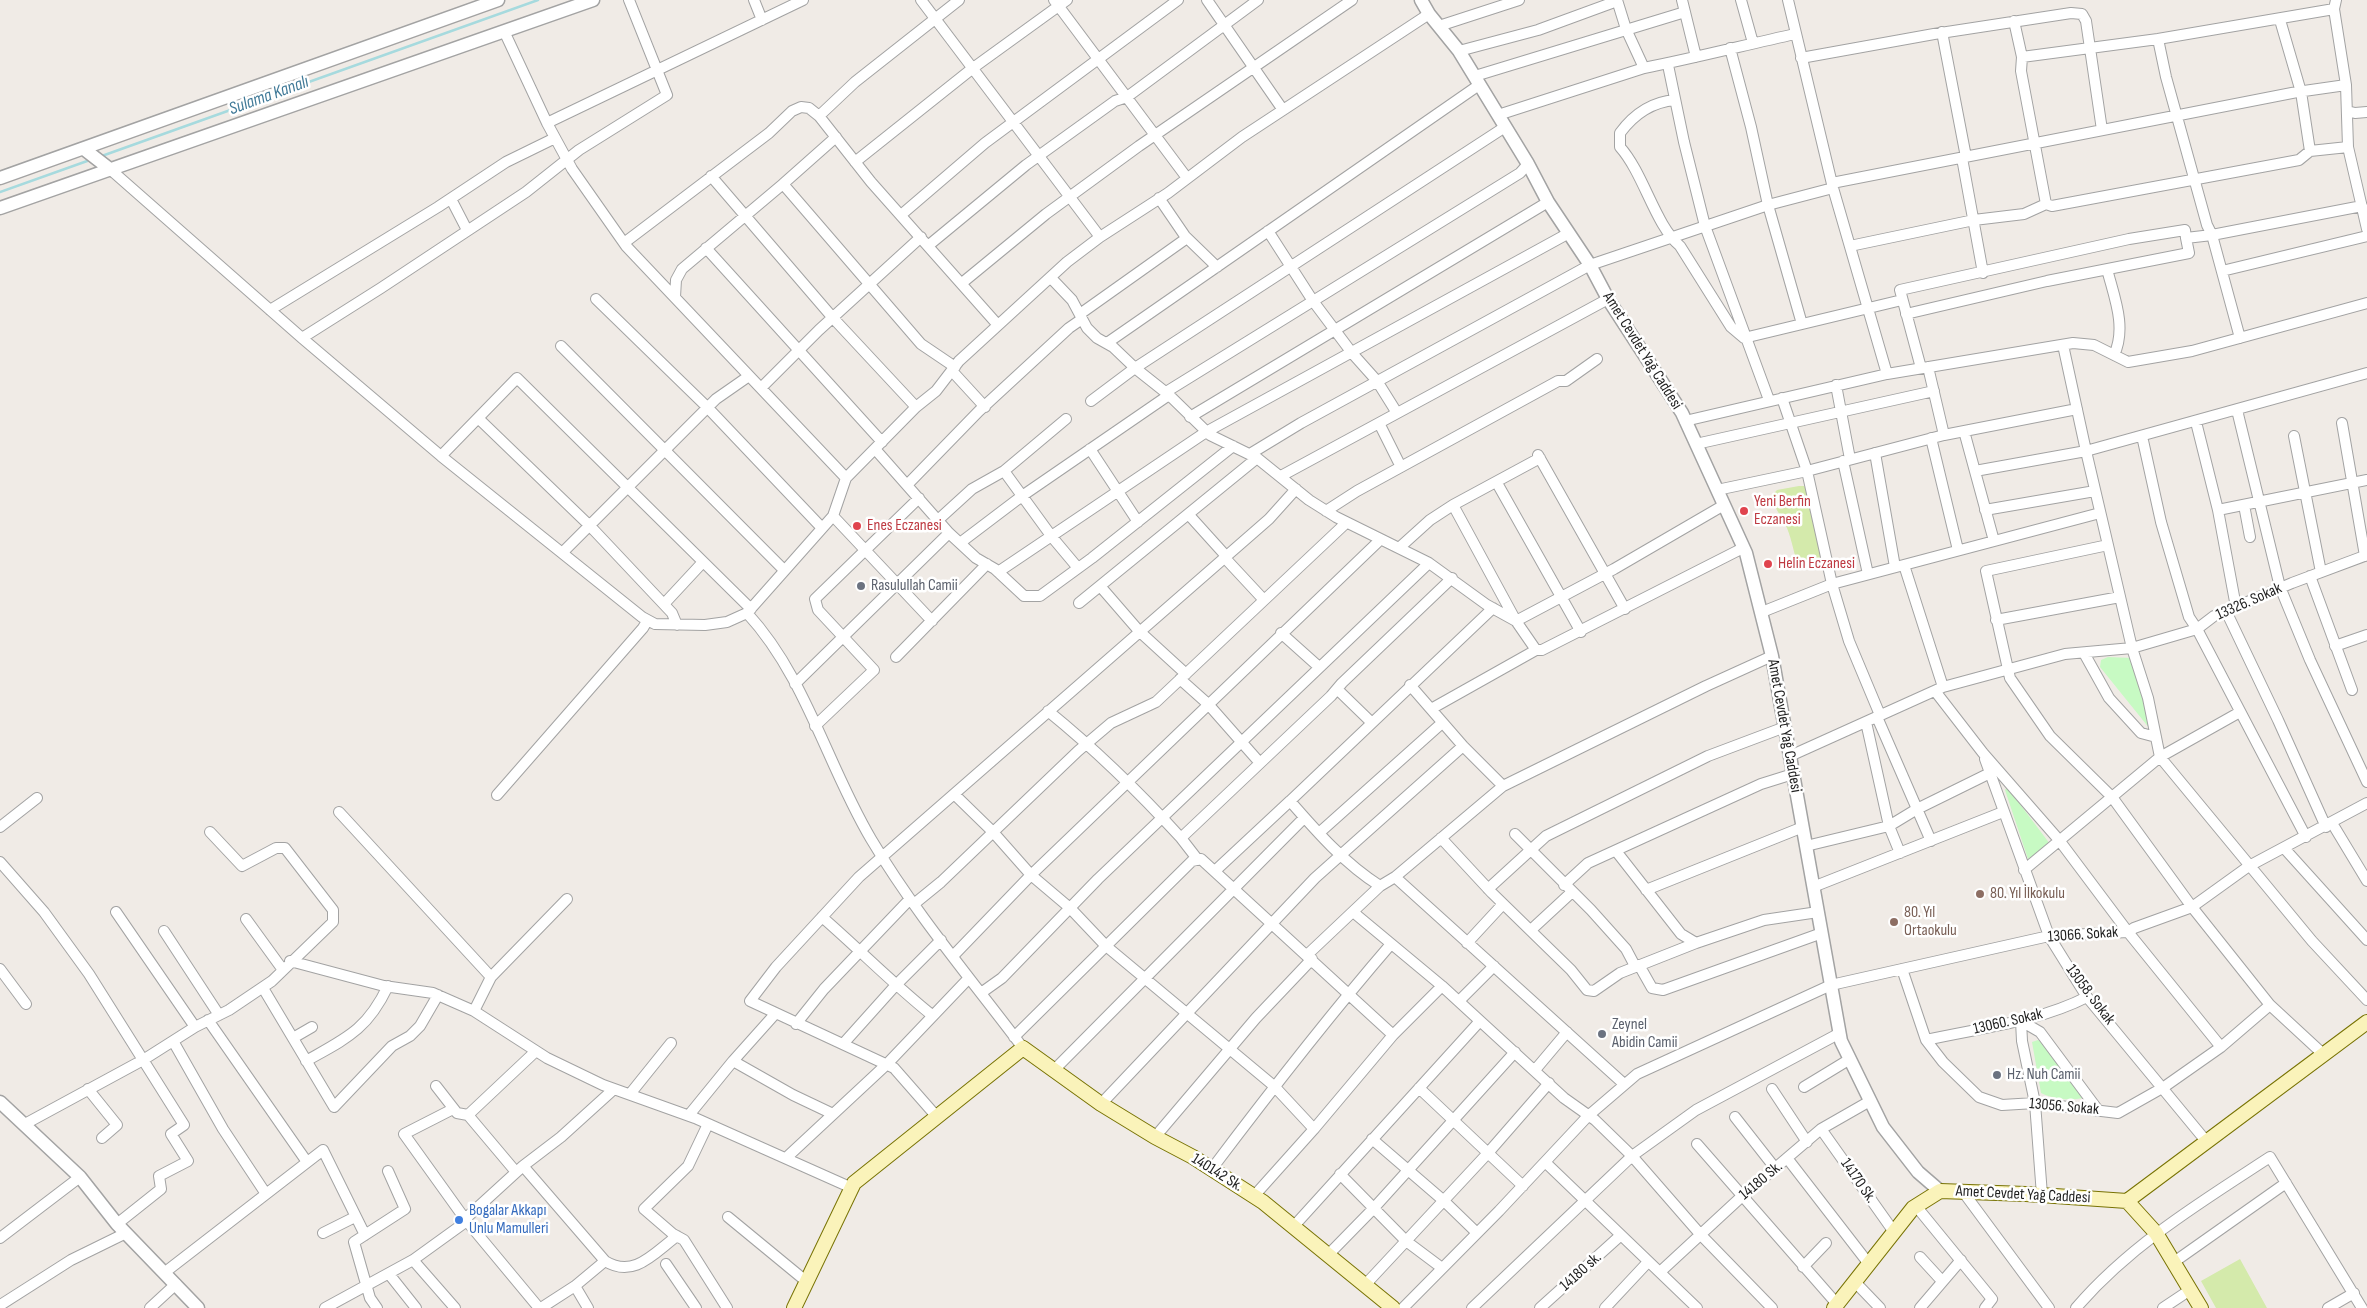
<!DOCTYPE html>
<html>
<head>
<meta charset="utf-8">
<style>
  body { margin:0 }
  canvas { display:block; background:#f0ebe6 }
</style>
</head>
<body>
<canvas width="2367" height="1308"></canvas>
<script>
const ctx = document.querySelector('canvas').getContext('2d');
ctx.lineJoin = 'round';
function paint(path, color) { ctx.fillStyle = color; ctx.fill(path, 'evenodd'); }
function stroke(path, color, width, dash) { ctx.strokeStyle = color; ctx.lineWidth = width; ctx.lineCap = dash ? 'butt' : 'round'; ctx.setLineDash(dash || []); ctx.stroke(path); }
function label(font, color, halo, rows, align = 'center') {
  ctx.font = font + ' "Sofia Sans Condensed",sans-serif'; ctx.lineWidth = 5; ctx.setLineDash([]); ctx.textBaseline = 'middle'; ctx.strokeStyle = halo; ctx.fillStyle = color; for (const [text, x, y, turn = 0] of rows) {
    ctx.save(); ctx.translate(x, y); ctx.rotate((+turn || 0) * Math.PI / 180); ctx.textAlign = isNaN(turn) ? turn : align; if (halo) ctx.strokeText(text, 0, 0); ctx.fillText(text, 0, 0); ctx.restore();
  }
}
paint(new Path2D(`
  M1799,486H1804L1807,490L1822,555L1818,563L1806,567L1799,565L1797,562C1793,550 1791,535 1785,524C1780,514 1773,507 1772,495L1777,490Z
  M2240,1259L2267,1308H2216L2201,1281Z`), '#d4eaab');
paint(new Path2D(`
  M2108,657L2132,658L2143,692L2150,729L2100,667L2101,660Z
  M2007,787L2050,844L2028,859L2005,790Z
  M2038,1040L2043,1043L2083,1098C2070,1101 2053,1099 2041,1093L2032,1042Z`), '#c7fac3');
stroke(new Path2D(`
  M99,157L538,0
  M0,192L90,160`), '#a6dade', 2.5);
const minor = new Path2D(`
  M754,0L762,20
  M921,0L1100,237
  M959,0L855,82L819,116L871,182L997,324
  M1054,0L1187,178
  M1207,0L1283,110
  M1617,0L1626,29L1644,68C1695,58 1745,45 1795,34
  M1682,0L1696,57
  M1741,0L1753,43
  M2336,0L2334,9L2346,85L2348,147L2367,229
  M2280,20L2301,92L2310,151
  M2014,21L2022,57L2021,71L2046,204L2052,206L2299,160L2310,151L2348,147
  M1439,26L1519,0
  M504,31L547,123L572,169L626,246L846,478
  M1942,32L1966,157
  M2158,39L2166,77L2207,225L2212,235L2362,206
  M1730,48L1751,127L1768,205L1802,324
  M1459,51L1538,30L1617,1
  M2022,57L2158,39L2334,9
  M1801,58L1934,34L2071,13L2082,14L2086,21L2102,130
  M1668,65L1684,142L1705,226L1769,400
  M1475,76L1685,12
  M1675,100C1651,102 1634,114 1620,133V147C1644,174 1655,225 1680,246L1731,327L1744,338L1902,300
  M2347,111L2355,113L2367,112
  M1498,115L1644,68
  M547,123L803,0
  M1962,158L1983,273
  M855,162L973,68L1067,0
  M111,170L302,338L441,456L642,617L655,624L705,625L727,622L747,613L833,516L846,478L916,407L936,391L959,361L1067,262L1100,237L1168,193L1242,137L1429,14
  M711,176L833,318L916,407
  M1832,183L2297,92L2346,85
  M783,184L836,137
  M1833,188L1887,374
  M1159,198L1185,236L1217,267
  M451,199L467,230
  M901,215L985,143L1178,0
  M1268,231L1313,301L1352,353L1377,381L1397,413
  M624,243L769,133L792,111L801,107L809,108L819,116
  M929,245L1026,165L1115,101L1127,97L1258,0
  M1850,246L1974,220L2024,214L2046,204
  M706,248L882,442
  M2107,269C2114,297 2127,327 2114,355
  M2222,271L2367,236
  M1051,278L1072,300L1087,328L1097,338L1113,347L1135,368L1169,395L1210,435L1257,458L1309,500L1336,517L1429,563L1487,605L1516,621L1536,650
  M962,283L1046,214L1139,146L1352,0
  M675,297L676,280L682,269L783,184L921,344L955,367
  M596,299L707,407L822,528
  M270,310L438,207L506,162L555,138
  M1080,314L1187,238
  M1906,314L2047,281L2189,253L2186,238L2212,235L2240,338
  M302,338L381,288L526,192L579,150L667,95L629,0
  M1107,343L1479,85
  M2063,345L2086,451L2132,648L2148,698L2160,757L2312,941L2367,1000
  M561,346L784,570
  M1928,367L1944,435
  M1921,368L1900,290L2129,239L2185,230L2186,238
  M952,371L985,407
  M1836,385L1850,459
  M761,388L819,330L921,237
  M1166,392L1520,173L1528,164
  M1782,398L1807,471L1832,584L1849,641L1880,715
  M1091,401L1135,368L1505,127
  M2237,410L2280,587L2310,660L2367,782
  M1190,417L1548,202
  M478,418L590,526L672,613L677,625
  M1685,421L1887,374L2073,343L2094,345L2128,362L2192,351L2367,303
  M2196,422L2218,510L2236,607
  M1379,423L1401,467
  M2342,423L2365,556
  M1964,431L1994,541
  M2142,436L2161,522L2189,617L2197,629L2306,837
  M2294,436L2321,572
  M1931,438L1958,550
  M1696,444L1934,391
  M875,449L949,533L976,558L995,569L1024,596H1040L1092,558L1233,446
  M1090,449L1138,522
  M1875,453L1895,567
  M1250,454L1301,423L1590,265L1768,205L1833,188L1788,0
  M1538,455L1625,609
  M441,456L517,378L751,609
  M1843,461L1868,574
  M1004,471L1052,537L1078,568
  M1975,471L2086,451L2367,373
  M1281,476L1608,299
  M1497,483L1581,632
  M907,485L979,411L1069,328L1082,319
  M1717,490L1807,471L1944,435L2077,409
  M1453,505L1516,621L1614,569L1724,505
  M2244,505L2250,537
  M1985,510L2095,491
  M2218,510L2367,480
  M1326,511L1357,491L1558,381H1566L1597,359
  M1189,515L1226,556
  M833,516L932,621
  M938,520L972,489L1004,471L1066,419
  M960,543L1022,496L1169,395
  M2108,545L1986,571L2010,678L2050,736L2112,797L2192,907L2270,1005L2323,1054
  M1399,548L1430,520L1453,505L1540,458
  M563,552L716,399L749,376
  M1224,557L1264,600
  M1904,565L1943,687
  M998,572L1206,432L1569,233
  M2310,576L2352,690
  M1100,586L1139,631L1186,674
  M1079,603L1257,458
  M664,604L703,562
  M2226,611L2278,720L2326,827
  M1762,612L1832,584L2100,513
  M747,613C806,677 827,765 871,839C915,913 971,979 1023,1048
  M1996,620L2120,597
  M1281,633L1319,667
  M2335,646L2367,635
  M2084,653L2109,698L2141,733L2156,737
  M896,657L987,564
  M1180,679L1208,704L1260,763
  M795,684L949,533
  M1410,685L1463,746L1503,786
  M1337,689L1371,722
  M1935,691L1983,753L2059,840L2128,932L2221,1047
  M1431,709L1536,650H1542L1743,548
  M1048,711C1096,750 1139,792 1181,838
  M1877,717L1931,841
  M1866,722L1889,826L1900,853
  M815,726L874,670L818,610L815,599L919,498
  M1790,756L1943,687L2065,654L2132,648L2197,629L2214,616L2226,611L2292,583L2367,555
  M1985,759L2049,936L2087,997L2206,1141
  M954,794L993,832L1031,875L1070,908L1106,946L1274,1086L1314,1129
  M497,795L643,628L647,621
  M1290,801L1493,608
  M339,812L491,977
  M2332,823L2367,881
  M0,827L37,798
  M1319,833L1442,723
  M1515,834L1591,910L1626,949L1635,966
  M1441,838L1492,893L1571,970L1587,990L1594,991L1620,973L1696,943
  M1806,846L1889,826L1917,809L1990,773
  M2284,848L2367,940
  M1616,851L1681,934L1696,943L1764,920L1818,912
  M1198,860L1181,838L1331,696L1342,683L1452,578
  M0,862L44,912L89,974L184,1125L171,1134L188,1161L159,1176L161,1189L117,1224
  M1216,870L1290,801C1317,832 1345,864 1380,886
  M2024,870L2160,757L2240,712
  M1395,877L1624,1084
  M1564,885L1588,863L1761,784L1793,774
  M1813,887L2003,812
  M1488,889L1546,836L1708,756L1785,727
  M1646,890L1803,827
  M914,904L941,882L1078,751L1111,723L1156,702L1346,523
  M116,912L195,1027
  M1353,912L1442,986
  M822,917C860,950 894,985 933,1016
  M246,919L283,970
  M1532,929L1572,892
  M164,931L219,1015
  M1467,943L1503,904
  M1307,955L1380,886L1395,877L1503,786L1706,686L1772,656
  M953,956L1031,875L1380,540
  M290,961L384,986L433,993L474,1011L547,1058L603,1085L695,1118L852,1188
  M1639,965L1652,988L1663,990L1822,933
  M0,969L26,1004
  M1902,969L1926,1040L1943,1062L1979,1097L2002,1105L2035,1103L2118,1113L2164,1087L2221,1047L2270,1005
  M263,988L334,1107L392,1046L410,1036L420,1026L438,995
  M981,993L1002,978L1098,879L1429,563
  M1459,1001L1494,966
  M474,1011L491,977L567,899
  M775,1014L733,1061L793,1095L833,1114
  M208,1020L307,1162
  M2021,1021L2022,1041L2035,1103L2042,1195
  M2021,1021L2040,1032L2098,1110
  M796,1024L824,989L910,899
  M1014,1037L1192,861L1201,859L1393,1035
  M293,1038L312,1027
  M1926,1040C1980,1028 2038,1022 2087,997
  M173,1041L223,1129L266,1194
  M843,1044L895,986L941,940
  M306,1061C347,1038 367,1030 388,986
  M1054,1070L1304,818
  M1535,1070L1567,1032
  M436,1086L457,1113L468,1115L516,1172
  M1804,1087L1850,1059
  M1419,1088L1523,1186
  M88,1089L117,1125L102,1138
  M1772,1089L1807,1142
  M630,1094L671,1043
  M1101,1104L1315,878L1463,746
  M453,1109L404,1134L465,1219
  M468,1115L536,1051
  M689,1115L733,1061
  M937,1117L894,1068L750,1001L776,967L859,877L1269,519L1296,489
  M1735,1117L1775,1168
  M25,1124L143,1060L195,1027L229,1010L272,981L333,922V910L285,848H276L242,866L210,832
  M708,1124L688,1166L644,1209L673,1234L684,1240L727,1308
  M1821,1129L1894,1232
  M1155,1137L1256,1018L1312,959
  M1372,1139L1444,1201L1477,1233
  M1697,1144L1837,1304
  M786,1158L887,1064L969,978
  M1787,1158L1869,1264
  M1545,1162L1697,1308
  M523,1166L605,1261
  M1211,1170C1269,1093 1328,1017 1391,944
  M1340,1174L1406,1241L1442,1268
  M1964,1193L2049,1308
  M1254,1196L1314,1129L1393,1035L1442,986L1564,1098L1595,1120L1632,1156L1700,1234L1772,1308
  M1916,1206L1992,1299L1985,1308
  M728,1217L807,1282
  M1294,1226L1480,1021
  M323,1233L355,1217
  M0,1238L80,1177
  M1328,1255L1373,1209L1515,1052
  M1920,1257L1942,1281
  M413,1260L455,1308
  M2174,1262L2286,1183
  M666,1264L696,1308
  M1803,1267L1826,1243
  M1660,1272L1739,1199L1821,1129L1870,1101
  M164,1273L323,1150L365,1235
  M389,1274L416,1308
  M1855,1282L1880,1308
  M1365,1285L1488,1153L1549,1083
  M2,1304L71,1260L126,1233
  M150,1308L176,1284
  M325,1308L413,1260L467,1221
  M377,1308L370,1298L354,1242L405,1209L388,1171
  M539,1308L465,1219L523,1166L561,1137L614,1089
  M541,1308L575,1286
  M588,1308L575,1286L605,1261C634,1279 654,1253 677,1236
  M1403,1308L1499,1211L1588,1116L1637,1074L1831,985L2049,936L2128,932L2134,928L2192,907L2249,866L2367,803
  M1472,1308L1632,1156L1696,1110L1840,1033
  M1540,1308L1621,1235
  M1605,1308L1648,1262
  M1920,1308L1961,1260
  M2076,1308C2130,1245 2201,1202 2270,1157L2362,1308
  M2163,1308L2190,1290
  M2328,1308L2354,1293`);
const tertiary = new Path2D(`
  M1421,0L1429,14L1459,51L1528,164L1548,202L1590,265L1608,299L1682,413L1746,553L1772,656L1841,1041L1883,1127L1918,1172L1940,1191
  M84,149L111,170
  M0,178L498,0
  M0,208L593,0
  M0,1102L80,1177L117,1224L198,1308`);
const secondary = new Path2D(`
  M2127,1201L2367,1022
  M794,1308L854,1183L1023,1048L1101,1104L1155,1137L1193,1157L1263,1202L1393,1308
  M1834,1308L1913,1208L1940,1191L2026,1194L2127,1201L2156,1233L2201,1308`);
stroke(minor, '#a3a3a3', 12);
stroke(tertiary, '#a3a3a3', 15);
stroke(secondary, '#787304', 16);
stroke(minor, '#fff', 10);
stroke(tertiary, '#fff', 12);
stroke(secondary, '#faf3ba', 14);
for (const [x, y, r, color] of [
  [1744,511,5,"#e0444e"],
  [857,526,5,"#e0444e"],
  [1768,564,5,"#e0444e"],
  [861,586,5,"#6b7280"],
  [1980,894,5,"#8d6e63"],
  [1894,922,5,"#8d6e63"],
  [1602,1034,5,"#6b7280"],
  [1997,1075,5,"#6b7280"],
  [459,1220,5,"#3f7fe0"]
]) { const dot = new Path2D(); dot.arc(x, y, r, 0, 2 * Math.PI); ctx.fillStyle = color; ctx.fill(dot); stroke(dot, '#fff', 2); }
label('16px', '#1f1f1f', '#fff', [
  ["Amet Cevdet Yağ Caddesi",1642,351,58],
  ["13326. Sokak",2249,602,-24],
  ["Amet Cevdet Yağ Caddesi",1784,726,80],
  ["13066. Sokak",2083,935,-4],
  ["13058. Sokak",2090,995,53],
  ["13060. Sokak",2008,1022,-13],
  ["13056. Sokak",2064,1107,5],
  ["140142 Sk.",1217,1173,32],
  ["14180 Sk.",1761,1181,-40],
  ["14170 Sk.",1858,1181,55],
  ["Amet Cevdet Yağ Caddesi",2023,1195,3],
  ["14180 sk.",1581,1272,-42]
]);
label('16px', '#be3a42', '#fff', [
  ["Yeni Berfin",1754,502],
  ["Eczanesi",1754,520],
  ["Enes Eczanesi",867,526],
  ["Helin Eczanesi",1778,564]
], 'left');
label('16px', '#5b616d', '#fff', [
  ["Rasulullah Camii",871,586],
  ["Zeynel",1612,1025],
  ["Abidin Camii",1612,1043],
  ["Hz. Nuh Camii",2007,1075]
], 'left');
label('16px', '#785e54', '#fff', [
  ["80. Yıl İlkokulu",1990,894],
  ["80. Yıl",1904,913],
  ["Ortaokulu",1904,931]
], 'left');
label('16px', '#366cbe', '#fff', [
  ["Bogalar Akkapı",469,1211],
  ["Unlu Mamulleri",469,1229]
], 'left');
label('italic 18px', '#417a98', '#fff', [
  ["Sulama Kanalı",269,96,-20]
]);
</script>
</body>
</html>
